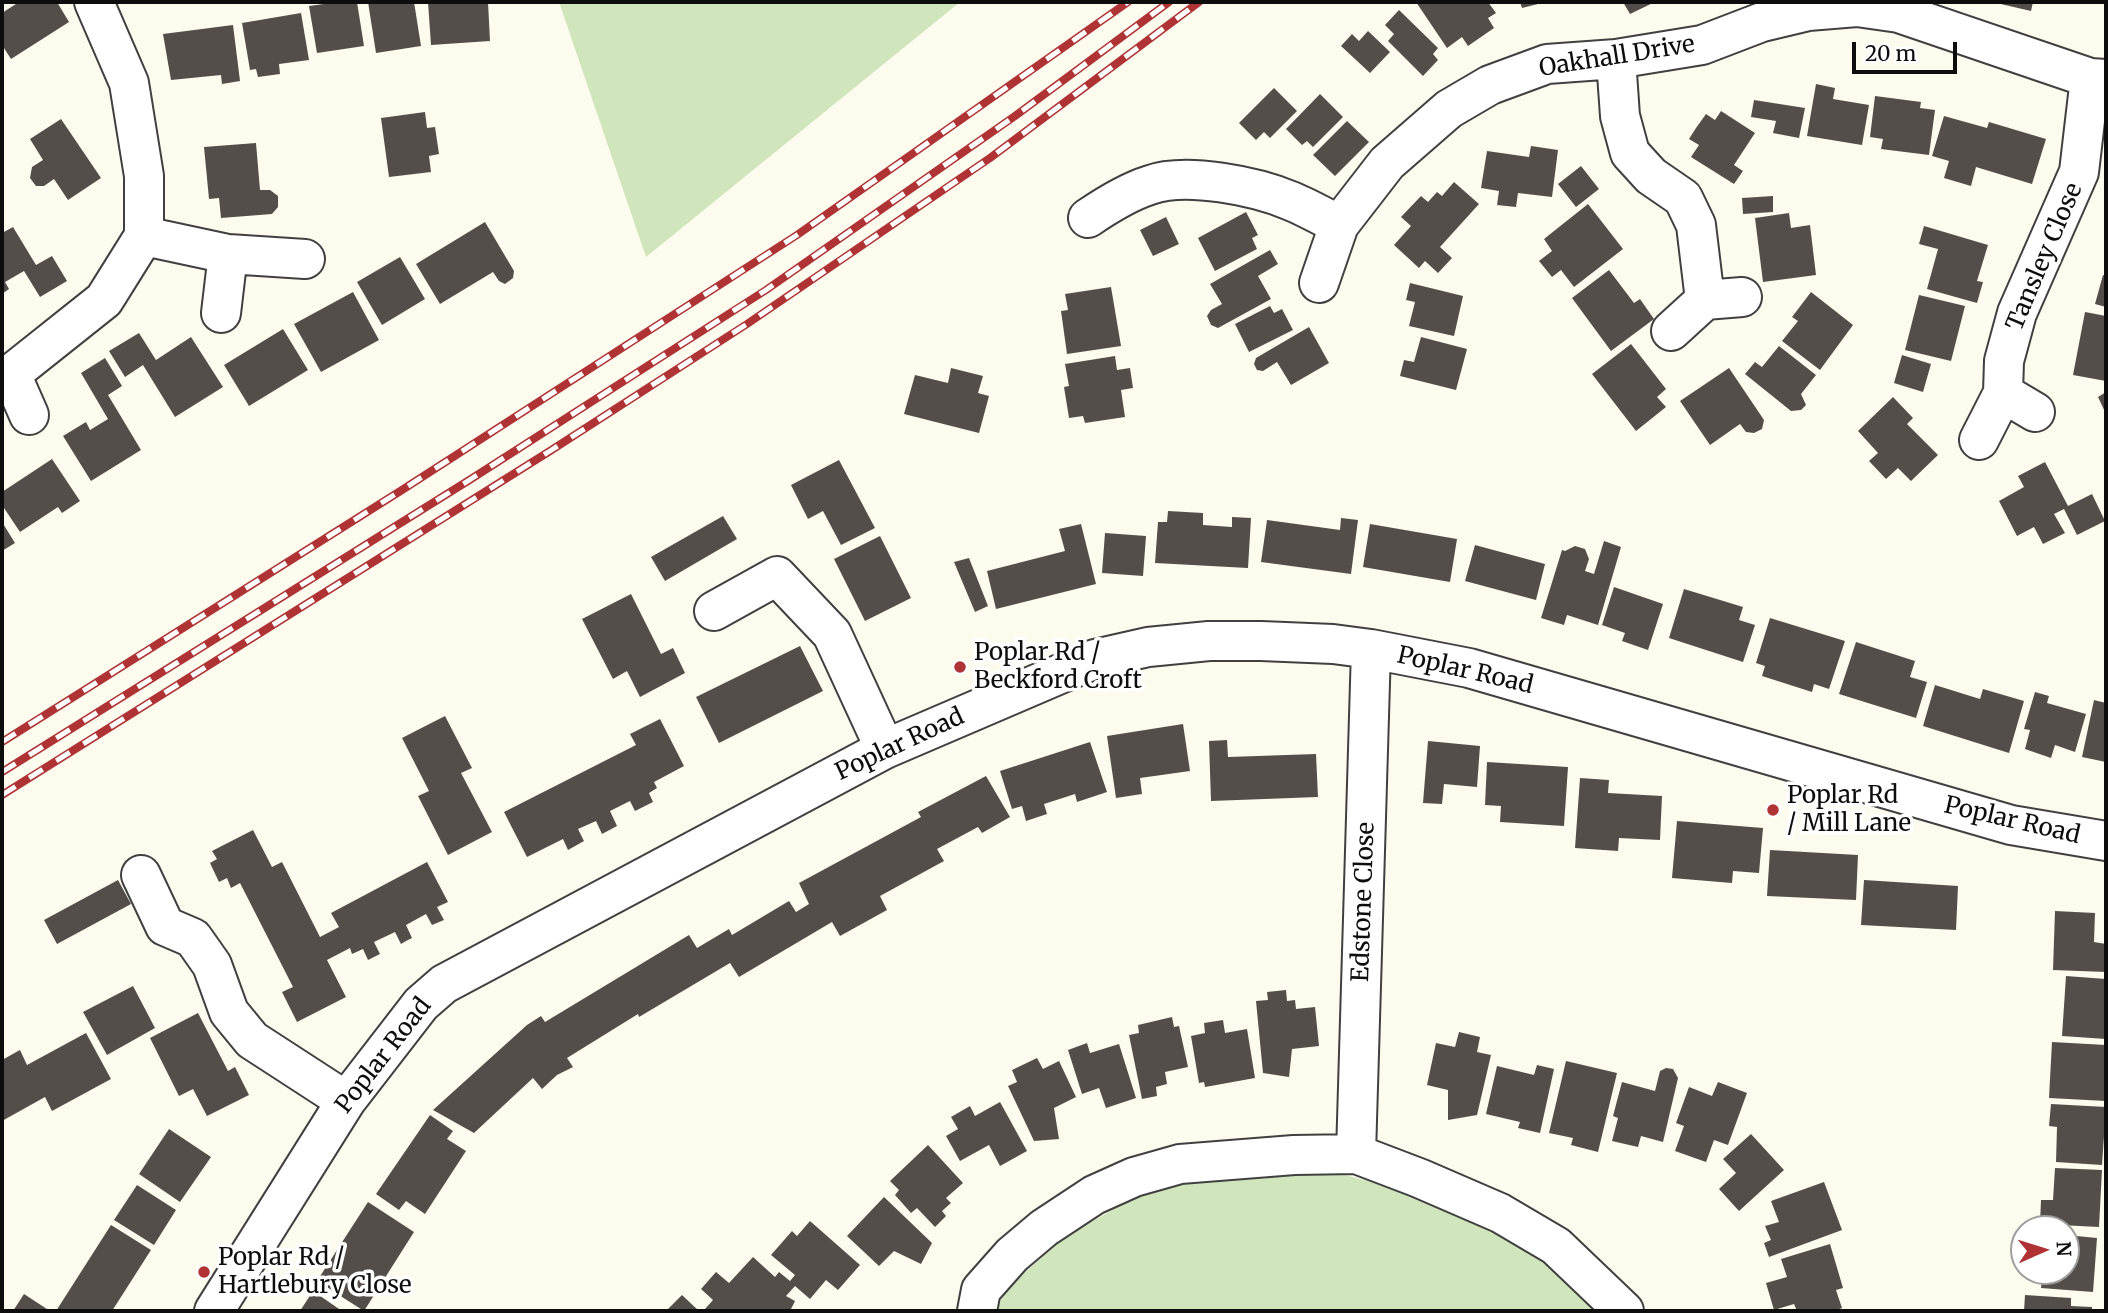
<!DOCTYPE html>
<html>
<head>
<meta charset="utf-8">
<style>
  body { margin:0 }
  #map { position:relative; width:2108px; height:1313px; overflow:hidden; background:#fdfbee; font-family:Merriweather,serif }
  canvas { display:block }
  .frame { position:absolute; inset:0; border:4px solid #0d0d0d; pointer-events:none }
  .north { position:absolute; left:2010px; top:1215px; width:70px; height:70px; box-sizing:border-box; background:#fff; border:2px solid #9e9e9e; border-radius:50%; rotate:87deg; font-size:19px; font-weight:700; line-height:28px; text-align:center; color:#0d0d0d }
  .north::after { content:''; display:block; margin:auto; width:24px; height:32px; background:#af3235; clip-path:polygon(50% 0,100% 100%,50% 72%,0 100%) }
  .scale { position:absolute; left:1852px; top:42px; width:105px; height:32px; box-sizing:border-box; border:4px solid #0d0d0d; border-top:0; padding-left:9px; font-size:21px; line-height:24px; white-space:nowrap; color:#0d0d0d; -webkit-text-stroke:5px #fff; paint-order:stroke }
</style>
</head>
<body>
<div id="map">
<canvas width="2108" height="1313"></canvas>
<div class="frame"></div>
<div class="north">N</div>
<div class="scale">20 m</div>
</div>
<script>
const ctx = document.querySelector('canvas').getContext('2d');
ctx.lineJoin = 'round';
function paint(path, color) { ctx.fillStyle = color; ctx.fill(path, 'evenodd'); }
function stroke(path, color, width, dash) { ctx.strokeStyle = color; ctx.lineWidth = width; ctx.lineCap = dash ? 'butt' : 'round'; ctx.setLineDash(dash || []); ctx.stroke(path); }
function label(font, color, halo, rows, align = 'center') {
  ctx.font = font + ' Merriweather,serif'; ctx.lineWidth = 7; ctx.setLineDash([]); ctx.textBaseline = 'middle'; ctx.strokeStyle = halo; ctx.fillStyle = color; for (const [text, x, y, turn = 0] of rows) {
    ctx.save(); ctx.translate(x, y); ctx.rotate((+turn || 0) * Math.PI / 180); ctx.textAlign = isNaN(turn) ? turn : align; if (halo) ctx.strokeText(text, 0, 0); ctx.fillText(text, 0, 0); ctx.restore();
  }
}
paint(new Path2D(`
  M559,2H960L646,257Z
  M1323,1170L1395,1187L1505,1232L1581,1290L1598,1311H996L1007,1288L1065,1237L1135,1197L1213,1173Z`), '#d0e5bb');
paint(new Path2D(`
  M19,2H57L69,22L11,59L2,45V13Z
  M339,2H357L364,46L317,53L309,6Z
  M368,2H414L421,46L376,53Z
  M428,2H488L490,41L431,45Z
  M1416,2H1488L1496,13L1488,18L1494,28L1468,46L1462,37L1447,48Z
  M1520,2H1542V3L1522,8Z
  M1623,2H1655L1630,14Z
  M1992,2H2033L2031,11Z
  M1399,10L1438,48L1433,54L1438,60L1423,76L1388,41L1394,34L1385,25Z
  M301,13L309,60L279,64L280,74L258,77L256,69L250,70L242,23Z
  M233,25L240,81L222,84L221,75L171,80L163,34Z
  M1368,31L1390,52L1370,73L1341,46L1352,34L1359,41Z
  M1816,84L1835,88L1833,99L1869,105L1862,145L1807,136Z
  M1274,88L1297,111L1270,138L1264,132L1256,140L1239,123Z
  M1320,94L1343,117L1313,147L1307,141L1302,145L1286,129Z
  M1875,96L1921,102L1920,108L1935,110L1929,155L1881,149L1883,139L1870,137Z
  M1754,100L1805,108L1799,138L1773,133L1776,121L1751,117Z
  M1721,111L1755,133L1734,165L1743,171L1734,184L1691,157L1699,145L1689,139L1696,128L1706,114L1715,120Z
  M425,112L427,128L435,127L439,154L429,156L431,172L389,177L381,118Z
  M1944,116L1987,128L1989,122L2046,139L2032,184L1976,167L1971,186L1944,178L1949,161L1932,156Z
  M61,119L101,178L68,200L54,179L44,186H36L30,178L32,167L43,160L30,139Z
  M1347,121L1369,142L1335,176L1313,155Z
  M256,143L260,190H270L278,196V207L272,214L221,218L219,198L209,199L204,147Z
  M1531,146L1558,150L1552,197L1518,193L1516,207L1497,205L1499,191L1481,188L1487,151L1529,157Z
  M1581,166L1599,189L1576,207L1558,184Z
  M1454,182L1479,204L1440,247L1452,258L1438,273L1425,261L1419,268L1394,245L1411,226L1401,217L1421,196L1428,202L1437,192L1442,196Z
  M1773,196V212L1743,214L1742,198Z
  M1588,204L1623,249L1574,287L1561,270L1552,277L1539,261L1552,251L1544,239Z
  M1246,212L1258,235L1252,238L1257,249L1215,271L1198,238Z
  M1789,213L1791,228L1810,225L1816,275L1763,282L1755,218Z
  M1166,217L1179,244L1153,256L1140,230Z
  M485,222L514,271L513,278L505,284L499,281L493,272L440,304L416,264Z
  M1924,226L1988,245L1977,281L1983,282L1977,303L1927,289L1938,249L1919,244Z
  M13,227L36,265L52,256L67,281L40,297L24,271L5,282L9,289L2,294V233Z
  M1270,250L1278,264L1258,276L1271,299L1218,328L1211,325L1207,316L1211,310L1222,304L1210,284Z
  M400,257L425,299L382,325L357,282Z
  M1609,270L1634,303L1640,299L1654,319L1611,351L1572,298Z
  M2103,275L2106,276V307L2095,304Z
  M1410,283L1463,296L1454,336L1409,326L1415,302L1406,300Z
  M1111,287L1121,346L1067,354L1061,311L1068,310L1065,294Z
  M353,292L379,340L321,372L294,324Z
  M1811,292L1853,325L1820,370L1782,341L1798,321L1792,317Z
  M1919,295L1965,306L1951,361L1905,350Z
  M1270,306L1274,313L1282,309L1293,330L1249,352L1235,324Z
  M2085,312L2106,316V381L2073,375Z
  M1309,327L1329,363L1291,385L1277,362L1263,371L1257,370L1254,364L1256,358Z
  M283,329L308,370L249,406L224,365Z
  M139,333L156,360L191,337L223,387L175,417L143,365L125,377L109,351Z
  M1421,337L1467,349L1456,390L1400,376L1404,360L1414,362Z
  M1631,344L1666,389L1657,397L1666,407L1636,431L1592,374Z
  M1779,346L1816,375L1801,394L1806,405L1801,410L1791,411L1745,374L1755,362L1762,367Z
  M1902,355L1931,364L1923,392L1894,383Z
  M1115,356L1117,370L1130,368L1133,388L1121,390L1125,417L1085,423L1083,416L1069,418L1064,387L1069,386L1065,364Z
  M105,358L122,386L108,395L141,450L91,481L63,436L86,422L90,430L108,419L81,373Z
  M951,368L983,376L978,393L989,396L979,433L904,414L915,375L948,383Z
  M1729,368L1764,420L1762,429L1754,433L1746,432L1740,424L1710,445L1680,401Z
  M2106,392V414L2098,397Z
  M1893,397L1913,418L1907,424L1938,455L1911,481L1898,468L1886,479L1869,461L1878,453L1858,431Z
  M52,459L80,501L62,513L58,507L20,532L2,505V492Z
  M839,460L875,528L841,545L823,511L808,519L791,485Z
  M2045,462L2068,506L2092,494L2105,521L2077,535L2064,509L2054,514L2065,533L2043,544L2034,527L2017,536L1999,501L2024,487L2018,476Z
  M1168,511L1203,513V525L1232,527V517L1251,518L1248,568L1155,563L1158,522H1167Z
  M723,516L737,539L665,581L651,557Z
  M1341,518L1358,520L1351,574L1261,562L1267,520L1340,530Z
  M2,522L15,543L2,551Z
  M1081,524L1096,584L996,609L987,571L1065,551L1059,529Z
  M1370,524L1457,539L1450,582L1363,567Z
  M1105,533L1146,536L1143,576L1102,573Z
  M880,536L911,598L865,621L834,559Z
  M1604,541L1621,547L1598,625L1567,615L1564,625L1541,618L1562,550L1565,551L1575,546L1585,549L1589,559L1585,571L1594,574Z
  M1475,545L1545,564L1536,600L1465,581Z
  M969,558L988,606L975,612L954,562Z
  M1614,587L1663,604L1648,650L1622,641L1625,633L1602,625Z
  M1684,589L1743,607L1739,620L1755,625L1743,662L1669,638Z
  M631,594L661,654L673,648L685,673L640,697L627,671L613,679L582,619Z
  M1770,618L1845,641L1829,689L1814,684L1812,692L1762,676L1765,666L1756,663Z
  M1856,642L1915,661L1910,677L1927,682L1916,718L1839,694Z
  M800,646L823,691L719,743L696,697Z
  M1935,685L1980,699L1983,689L2024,701L2009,753L1923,726Z
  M2035,692L2049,696L2047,703L2086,714L2075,752L2055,745L2051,758L2025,749L2030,730L2024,729Z
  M2094,700L2106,703V762L2082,757Z
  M445,716L472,768L461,773L492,832L448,855L418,796L429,791L402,738Z
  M660,719L684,766L654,782L657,788L649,793L653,802L635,811L630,801L610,811L617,826L602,834L596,821L578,829L584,841L568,850L563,839L527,857L504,812L636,745L630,734Z
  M1183,724L1190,771L1140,778L1142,794L1116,798L1107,736Z
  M1227,740L1228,757L1316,754L1318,797L1211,801L1209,741Z
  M1428,741L1480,746L1477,787L1444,784L1442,804L1423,803Z
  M1090,742L1107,792L1077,802L1075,794L1044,804L1047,814L1026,821L1022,806L1012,809L1000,771Z
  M1487,762L1568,767L1564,826L1500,822L1501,806L1485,805Z
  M986,776L1010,817L982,833L978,827L937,849L944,861L880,896L887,910L840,936L832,922L739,977L730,963L639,1017L638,1014L567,1058L573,1067L557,1075L542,1089L533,1078L474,1133L433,1110L527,1025L541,1016L545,1022L689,935L697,948L729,929L732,935L789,901L796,912L809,904L799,883L921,817L918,812Z
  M1580,778L1609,780L1608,793L1662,796L1660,840L1619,838L1618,851L1575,848Z
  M1677,821L1763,828L1759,873L1733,871L1732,883L1672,878Z
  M253,830L272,867L282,862L320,937L339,927L331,913L427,862L448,902L437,907L444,920L432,925L426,914L406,925L412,938L406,941L401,944L395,932L374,942L380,954L368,960L363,949L352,954L350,948L327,960L346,997L297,1022L282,992L293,987L240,883L231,888L227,878L219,882L210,863L217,859L212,851Z
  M1770,850L1858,855L1856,900L1767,896Z
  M118,880L131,904L57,944L44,920Z
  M1864,880L1958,886L1956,930L1861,925Z
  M2055,911L2095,913L2094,942L2106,944V972L2053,970Z
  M2066,976L2106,979V1039L2062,1036Z
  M133,986L155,1028L107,1055L83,1012Z
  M1286,990L1287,1001L1295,1000L1296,1009L1315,1007L1319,1046L1292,1049L1289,1077L1263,1073L1256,1001L1268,1000L1267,992Z
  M198,1013L228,1071L235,1067L249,1095L207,1116L193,1089L179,1096L150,1038Z
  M1172,1017L1174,1027L1179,1026L1188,1067L1165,1072L1167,1084L1156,1087L1157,1096L1142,1099L1129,1035L1139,1033L1138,1025Z
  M1223,1020L1225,1033L1247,1029L1255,1078L1205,1087L1204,1082L1199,1083L1191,1036L1205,1033L1204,1023Z
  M1459,1032L1480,1037L1477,1052L1491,1055L1477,1115L1448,1120V1090L1427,1085L1436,1043L1455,1047Z
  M86,1033L111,1079L52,1111L45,1097L2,1121V1060L20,1050L27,1065Z
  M2052,1042L2106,1045V1101L2049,1098Z
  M1087,1043L1090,1053L1119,1044L1136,1098L1106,1108L1099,1088L1082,1094L1068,1050Z
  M1037,1058L1043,1069L1059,1061L1076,1097L1054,1108L1059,1139L1034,1141L1008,1086L1017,1082L1012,1070Z
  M1566,1061L1617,1073L1598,1152L1571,1145L1573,1138L1549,1133Z
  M1537,1065L1554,1069L1540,1133L1518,1128L1520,1122L1486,1114L1497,1066L1534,1075Z
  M1666,1068L1673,1069L1678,1078L1663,1142L1641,1136L1638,1147L1612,1141L1618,1118L1613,1116L1622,1082L1655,1091L1660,1071Z
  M1718,1082L1747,1093L1728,1145L1714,1140L1706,1162L1675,1151L1684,1126L1676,1123L1689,1087L1712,1096Z
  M1000,1102L1027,1151L1000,1166L989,1145L960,1161L946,1136L958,1129L951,1117L970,1106L975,1116Z
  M2051,1104L2106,1107L2102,1165L2056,1162L2057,1127L2049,1126Z
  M430,1115L453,1131L447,1139L466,1151L425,1214L406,1201L399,1210L376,1194Z
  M169,1129L211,1157L180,1202L139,1174Z
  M1751,1134L1784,1170L1739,1211L1719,1189L1736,1173L1723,1159Z
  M928,1145L963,1183L946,1198L951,1203L942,1211L946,1216L935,1227L917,1208L911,1213L895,1195L899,1190L890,1181Z
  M2055,1168L2102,1170L2099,1227L2040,1224L2041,1200H2053Z
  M1824,1182L1842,1230L1769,1257L1764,1243L1771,1240L1765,1226L1779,1222L1771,1201Z
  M137,1185L176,1210L154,1245L114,1220Z
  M884,1197L932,1243L921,1264L894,1251L879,1266L847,1236Z
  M368,1202L414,1232L364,1311L317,1281Z
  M810,1221L860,1265L838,1290L826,1280L810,1299L795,1286L786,1296L795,1301L790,1311H707L705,1309L713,1300L701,1289L716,1272L729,1283L753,1257L775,1277L779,1272L790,1281L795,1275L771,1255L792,1231L797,1236Z
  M111,1225L151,1250L112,1311H56Z
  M2066,1235L2097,1238L2093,1292L2041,1288L2043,1271H2066Z
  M1830,1244L1843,1288L1836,1290L1842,1308L1834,1311H1797L1794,1304L1774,1310L1766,1283L1787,1277L1781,1259Z
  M313,1291L342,1311H300Z
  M24,1294L50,1311H13Z
  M682,1295L699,1311H666Z
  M2025,1295L2071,1298V1306L2092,1307V1311H2024Z`), '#544e4a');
const street = new Path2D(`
  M1616,59L1620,116L1630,153L1651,176L1683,198L1696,225L1705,300
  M1088,218C1107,205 1128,192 1150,185C1186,172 1256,186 1291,201C1308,208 1324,217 1339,225L1387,163L1449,109L1490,85L1547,64L1616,59L1702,45L1762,22L1808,11L1857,7L1899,13L2090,78L2106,79
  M144,236L228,254L305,259
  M1319,283L1339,225
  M221,313L228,254
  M1671,331L1705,300L1742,297
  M2035,412L2003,393L2004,361L2017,313L2079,172L2090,78
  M29,415L11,374L104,300L144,236V176L129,83L94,2
  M1979,440L2003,393
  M714,611L777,576L832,634L885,749
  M141,875L165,926L193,938L212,965L229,1012L252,1040L346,1101
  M1356,1154L1371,649
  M214,1311L346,1101L421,1004L444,984L885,749L1095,659L1148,647L1209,641H1261L1333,644L1371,649L1469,668L2011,825L2106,841
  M977,1311L981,1290L1012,1255L1044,1228L1094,1195L1134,1177L1180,1164L1294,1155L1356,1154L1419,1178L1500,1213L1556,1246L1624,1311`);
stroke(street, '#404040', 42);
stroke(street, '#fff', 38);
const rail = new Path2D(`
  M2,742L402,490L797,235L1128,2
  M2,772L471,479L766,290L1015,116L1169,2
  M2,795L550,451L747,324L990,158L1199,2`);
stroke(rail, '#af3235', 8);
stroke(rail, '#fff', 5, [16]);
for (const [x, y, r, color] of [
  [960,667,7,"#af3235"],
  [1773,810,7,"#af3235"],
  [204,1272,7,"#af3235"]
]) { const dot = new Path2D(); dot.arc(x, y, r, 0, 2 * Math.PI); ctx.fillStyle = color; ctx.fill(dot); stroke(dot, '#fff', 2.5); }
label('24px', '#0d0d0d', '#fff', [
  ["Oakhall Drive",1617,57,-9],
  ["Tansley Close",2045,257,-67],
  ["Poplar Road",1465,671,13],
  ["Poplar Road",900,745,-25],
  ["Poplar Road",2012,821,13],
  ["Edstone Close",1364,902,-88],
  ["Poplar Road",384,1056,-52]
]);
label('24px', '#0d0d0d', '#fff', [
  ["Poplar Rd /",974,653],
  ["Beckford Croft",974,681],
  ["Poplar Rd",1787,796],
  ["/ Mill Lane",1787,824],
  ["Poplar Rd /",218,1258],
  ["Hartlebury Close",218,1286]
], 'left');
</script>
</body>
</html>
